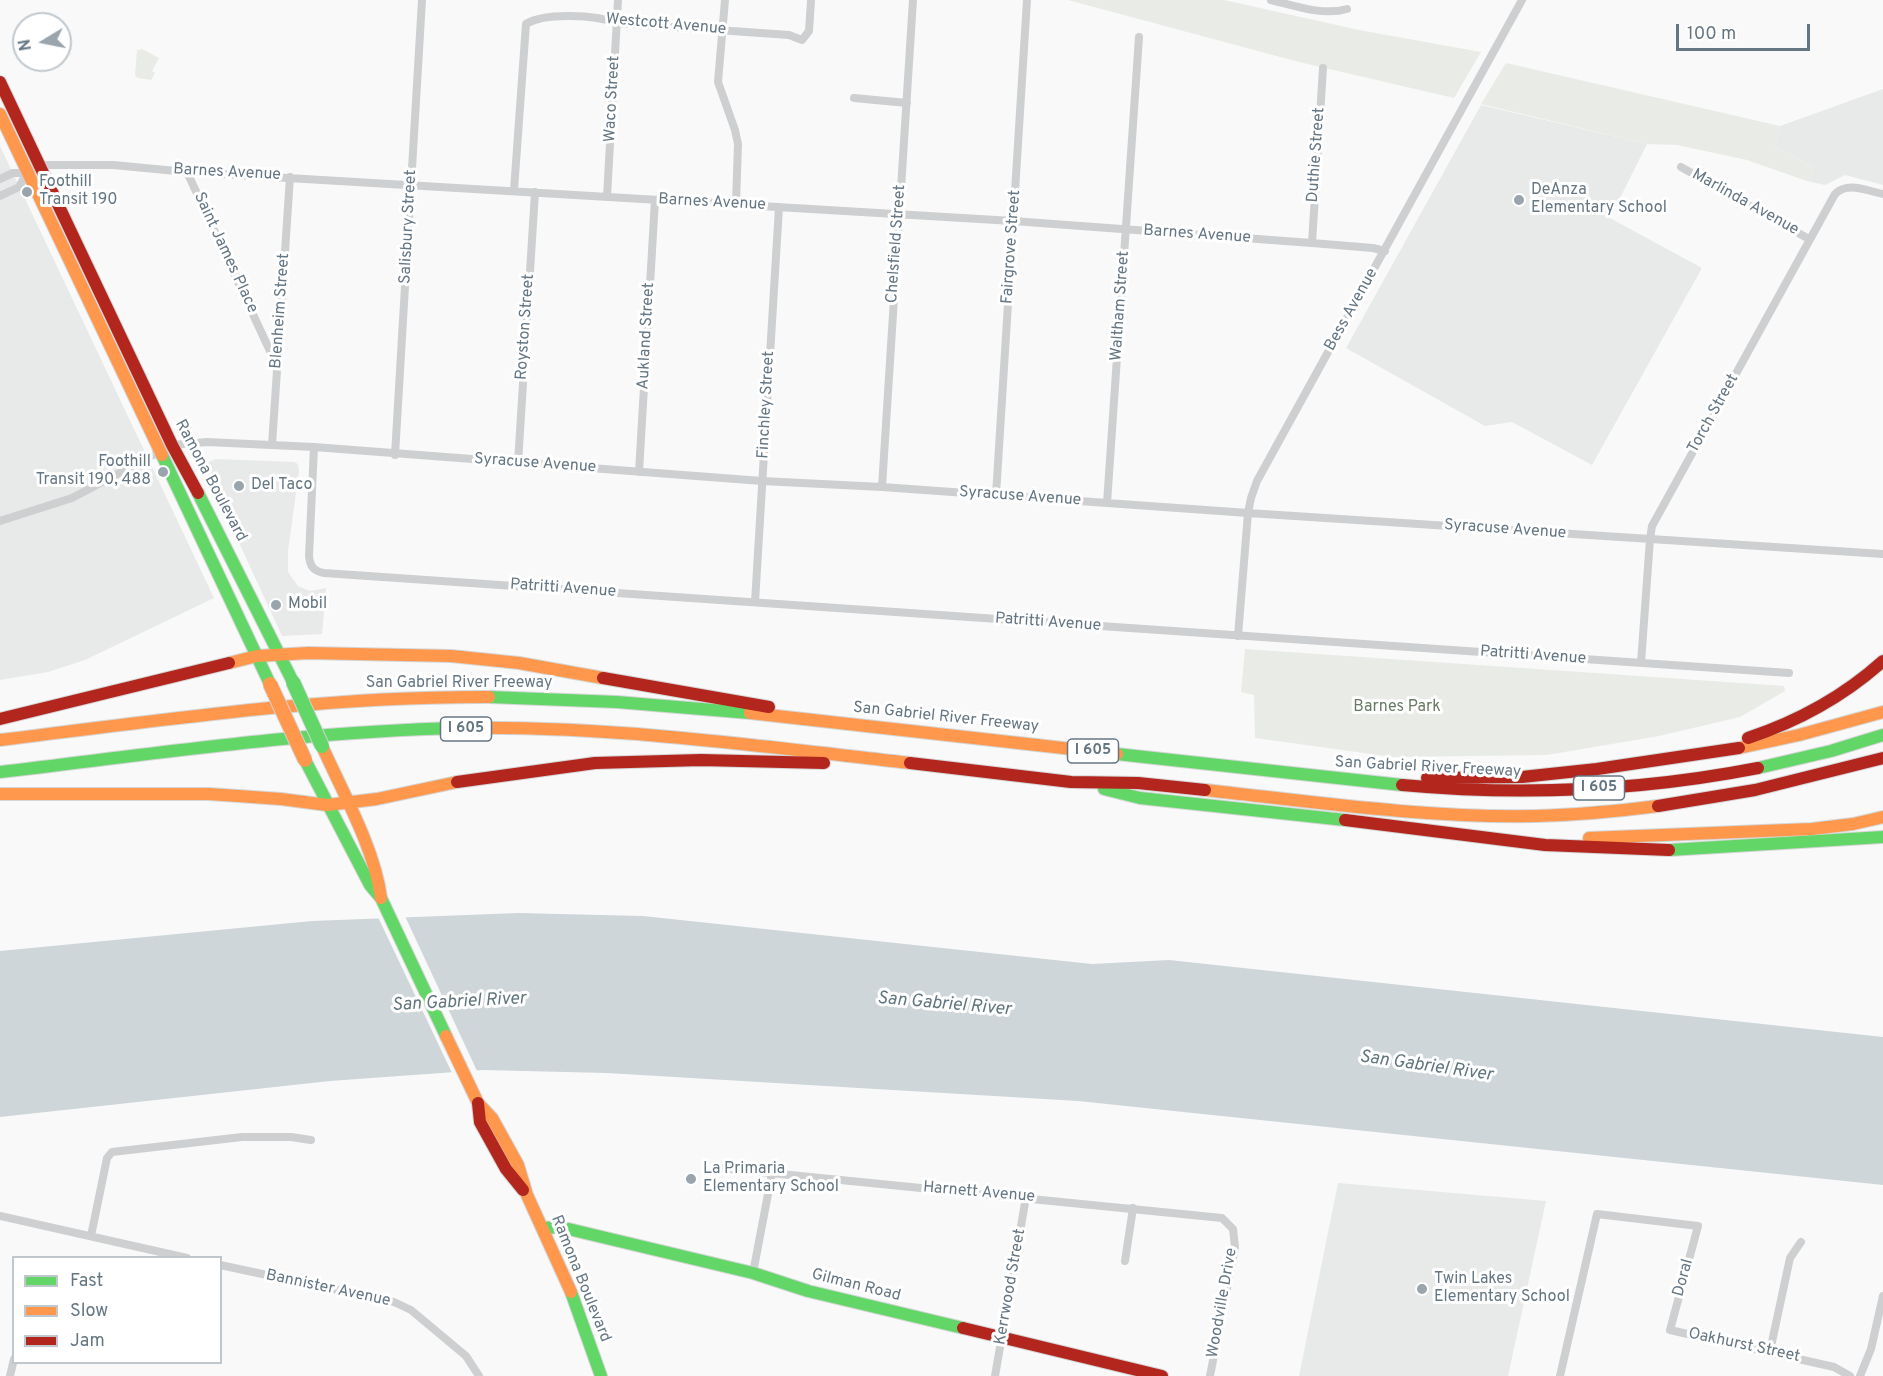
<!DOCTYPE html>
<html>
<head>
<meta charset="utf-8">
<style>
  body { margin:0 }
  #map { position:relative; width:1883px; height:1376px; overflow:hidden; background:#f9f9f9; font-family:Overpass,sans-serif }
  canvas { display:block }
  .legend { position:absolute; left:12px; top:1256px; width:210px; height:108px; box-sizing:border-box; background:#fff; border:2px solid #c1c8cd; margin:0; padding:8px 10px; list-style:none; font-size:18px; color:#657683 }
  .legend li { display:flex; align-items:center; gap:12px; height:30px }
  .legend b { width:30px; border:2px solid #c1c8cd }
  .north { position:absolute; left:12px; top:12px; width:60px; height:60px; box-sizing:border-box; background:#fff; border:2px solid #c1c8cd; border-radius:50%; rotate:260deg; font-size:16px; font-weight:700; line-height:24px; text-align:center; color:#657683 }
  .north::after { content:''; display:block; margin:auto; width:21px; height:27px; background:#99a4ac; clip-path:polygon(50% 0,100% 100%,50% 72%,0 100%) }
  .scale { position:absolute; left:1676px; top:24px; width:134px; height:27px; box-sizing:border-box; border:3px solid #657683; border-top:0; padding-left:8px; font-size:18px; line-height:21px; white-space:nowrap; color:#657683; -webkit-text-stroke:4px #fff; paint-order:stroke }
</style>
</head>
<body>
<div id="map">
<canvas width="1883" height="1376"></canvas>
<ul class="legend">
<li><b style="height:8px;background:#63d668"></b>Fast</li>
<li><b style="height:8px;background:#ff974d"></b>Slow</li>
<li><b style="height:8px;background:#b3261e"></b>Jam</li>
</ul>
<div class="north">N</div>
<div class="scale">100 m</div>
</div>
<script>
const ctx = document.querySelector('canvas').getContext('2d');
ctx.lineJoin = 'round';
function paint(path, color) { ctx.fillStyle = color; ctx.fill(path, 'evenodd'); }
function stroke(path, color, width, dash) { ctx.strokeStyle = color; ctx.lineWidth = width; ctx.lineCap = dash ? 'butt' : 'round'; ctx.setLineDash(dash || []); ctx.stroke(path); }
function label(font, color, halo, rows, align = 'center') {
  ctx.font = font + ' Overpass,sans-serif'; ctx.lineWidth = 6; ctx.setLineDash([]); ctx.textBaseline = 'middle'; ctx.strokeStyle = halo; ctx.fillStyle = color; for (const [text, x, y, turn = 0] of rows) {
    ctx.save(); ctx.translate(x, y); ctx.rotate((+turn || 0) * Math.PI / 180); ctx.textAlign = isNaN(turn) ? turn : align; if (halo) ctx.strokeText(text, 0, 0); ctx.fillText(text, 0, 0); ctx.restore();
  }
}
paint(new Path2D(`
  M1883,89V185L1845,175L1825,185L1807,181L1814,168L1775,146L1780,126Z
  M1481,105L1647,144L1610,218L1702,268L1592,465L1512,422L1485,426L1346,348Z
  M0,146L214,598L85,660L48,672L0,680Z
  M215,459L294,462L298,464L299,471L288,551V572L298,586L310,591L326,588L322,634L282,636L206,471L207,463Z
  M1338,1183L1546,1201L1508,1376H1299Z`), '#e8e9e9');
paint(new Path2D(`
  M1068,0H1224L1359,30L1481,52L1454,98L1299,62Z
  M142,49L159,58L152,71L155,73L151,80L138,78L135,76L137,50Z
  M1506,63L1780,126L1775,146L1814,168L1807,181L1747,160L1677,145L1647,144L1481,104Z
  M1245,649L1784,686L1785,691L1740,717L1659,736L1547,755L1393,757L1255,738L1254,695L1241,692Z`), '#e8ebe6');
paint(new Path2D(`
  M518,913L643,916L1092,964L1169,960L1883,1037V1185L1078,1101L607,1073L483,1070L330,1081L0,1117V951L312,921Z`), '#ced6d9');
paint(new Path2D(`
  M404,914L478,1073L453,1075L377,915Z`), '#f9f9f9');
const fast = new Path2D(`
  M162,455L270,684
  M198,493L293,682
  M489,697L617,702L750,713
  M1117,754L1402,785
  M305,760L370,885L381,898L446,1036
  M1758,768L1831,751L1883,735
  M0,772C154,754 307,731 462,728
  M1104,789L1140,798L1345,820
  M1669,850L1883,837
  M543,1228L560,1227L753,1273L808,1291L963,1328
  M571,1292L601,1376`);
const slow = new Path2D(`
  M0,114L162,455
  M229,663L257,656L308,653L451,656L519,663L603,678
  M750,713L1117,754
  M462,728C612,726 762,746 910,763
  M0,740C162,720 325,696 489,697
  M322,746C342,791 375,849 381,898
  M1739,748L1799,735L1883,712
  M1205,790C1315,802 1425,818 1536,816C1577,815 1618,811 1658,806
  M0,794H209L281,799L327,805L377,799L457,782
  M1589,838L1812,829L1853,824L1883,817
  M446,1036L478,1103L492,1118L518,1165L527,1195L571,1292`);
const jam = new Path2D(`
  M0,82L172,445L198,493
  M603,678L769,707
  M0,719L229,663
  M1748,738C1799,721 1843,697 1883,661
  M910,763L1071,782L1138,783L1205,790
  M1427,778L1522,777L1597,769L1739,748
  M457,782L595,763L701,760L824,763
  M1402,785C1522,796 1640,791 1758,768
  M1658,806L1755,790L1883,758
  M1345,820L1545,845L1669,850
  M478,1103L480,1122L506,1169L523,1190
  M963,1328L1162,1376`);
stroke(fast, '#d5d6d7', 14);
stroke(slow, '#d5d6d7', 14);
stroke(jam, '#d5d6d7', 14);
stroke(new Path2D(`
  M725,0L718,82L735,130L738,144L736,204
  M1271,0C1295,6 1323,16 1347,9
  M854,98L907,103
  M1681,167L1809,239
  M187,172L276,364
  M0,179L13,173H27
  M514,190L526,24C545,12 596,15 617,23L789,35L802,40L809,31L811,1
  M0,196L19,187L27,173L38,165H113L187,172L1013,221L1312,243L1373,248L1385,251
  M607,197L618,0
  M1312,243L1323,68
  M272,445L290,177
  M314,447L309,556C310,566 313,571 324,573L1789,673
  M395,455L422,0
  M518,463L535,192
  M639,472L655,200
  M882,487L913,0
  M996,495L1027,0
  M1107,503L1139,37
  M0,521L72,498L172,445L207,442L314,447L762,481L882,487L1248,513L1883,554
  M755,602L779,207
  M1238,636L1248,513L1251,498L1257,481L1522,0
  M1641,663L1650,539L1652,526L1835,194C1848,181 1867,191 1883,194
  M720,1168L1222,1218L1233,1229L1235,1247L1210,1376
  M0,1216L187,1258
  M91,1236L107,1158L112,1152L242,1137H291L311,1140
  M1125,1261L1133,1208
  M220,1265L394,1302L411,1310L466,1356L479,1376
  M753,1273L772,1173
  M1770,1351L1790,1258L1801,1242
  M10,1376L14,1359
  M995,1376L1026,1197
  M1560,1376L1597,1214L1698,1226L1670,1330L1834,1367L1850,1376
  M1860,1376L1871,1349L1883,1296`), '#cecfd0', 8);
stroke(fast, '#63d668', 12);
stroke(slow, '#ff974d', 12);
stroke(jam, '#b3261e', 12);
const fastBridge = new Path2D(`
  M293,682L322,746`);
const slowBridge = new Path2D(`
  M270,684L305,760`);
stroke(fastBridge, '#d5d6d7', 16, []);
stroke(slowBridge, '#d5d6d7', 16, []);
stroke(fastBridge, '#63d668', 14);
stroke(slowBridge, '#ff974d', 14);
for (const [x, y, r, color] of [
  [27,192,6,"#99a4ac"],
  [1519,200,6,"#99a4ac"],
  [163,472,6,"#99a4ac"],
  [239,486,6,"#99a4ac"],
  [276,605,6,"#99a4ac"],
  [691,1179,6,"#99a4ac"],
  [1422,1289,6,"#99a4ac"]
]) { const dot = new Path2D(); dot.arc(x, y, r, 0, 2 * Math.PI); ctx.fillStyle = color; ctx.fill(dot); stroke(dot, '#fff', 2); }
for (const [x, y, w] of [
  [466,729,51],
  [1093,751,51],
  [1599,788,51]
]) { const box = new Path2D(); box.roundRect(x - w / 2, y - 12, w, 24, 4.5); ctx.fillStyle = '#fff'; ctx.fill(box); stroke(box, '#657683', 1.5); }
label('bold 15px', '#657683', null, [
  ["I 605",466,729],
  ["I 605",1093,751],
  ["I 605",1599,788]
]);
label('16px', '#657683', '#fff', [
  ["Westcott Avenue",666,25,5],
  ["Waco Street",613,99,-87],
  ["Duthie Street",1317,155,-86],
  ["Barnes Avenue",227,173,3],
  ["Barnes Avenue",712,203,3],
  ["Marlinda Avenue",1745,203,29],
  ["Salisbury Street",409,227,-87],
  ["Barnes Avenue",1197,235,4],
  ["Chelsfield Street",897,244,-86],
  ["Fairgrove Street",1012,247,-86],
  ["Saint James Place",225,253,65],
  ["Waltham Street",1121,306,-86],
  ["Bess Avenue",1352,310,-61],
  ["Blenheim Street",281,311,-86],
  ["Royston Street",526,327,-86],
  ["Aukland Street",647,336,-87],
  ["Finchley Street",767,405,-87],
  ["Torch Street",1714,414,-61],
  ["Syracuse Avenue",535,464,4],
  ["Ramona Boulevard",210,481,62],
  ["Syracuse Avenue",1020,497,4],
  ["Syracuse Avenue",1505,530,4],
  ["Patritti Avenue",563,589,4],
  ["Patritti Avenue",1048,623,4],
  ["Patritti Avenue",1533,656,4],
  ["San Gabriel River Freeway",459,684],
  ["San Gabriel River Freeway",946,718,6],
  ["San Gabriel River Freeway",1428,768,3],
  ["Harnett Avenue",979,1193,5],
  ["Doral",1684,1278,-75],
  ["Ramona Boulevard",580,1279,68],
  ["Gilman Road",856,1286,14],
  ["Kerrwood Street",1011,1287,-80],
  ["Bannister Avenue",328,1289,12],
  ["Woodville Drive",1223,1303,-80],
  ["Oakhurst Street",1744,1346,12]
]);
label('16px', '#657683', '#fff', [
  ["Foothill",39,183],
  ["Transit 190",39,201],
  ["DeAnza",1531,191],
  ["Elementary School",1531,209],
  ["Foothill",151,463,"right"],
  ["Transit 190, 488",151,481,"right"],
  ["Del Taco",251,486],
  ["Mobil",288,605],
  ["La Primaria",703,1170],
  ["Elementary School",703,1188],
  ["Twin Lakes",1434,1280],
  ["Elementary School",1434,1298]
], 'left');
label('16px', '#687a64', '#fff', [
  ["Barnes Park",1397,708]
]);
label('italic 18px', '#60757c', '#fff', [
  ["San Gabriel River",459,1003,-3],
  ["San Gabriel River",944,1005,5],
  ["San Gabriel River",1426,1067,8]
]);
</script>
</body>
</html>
